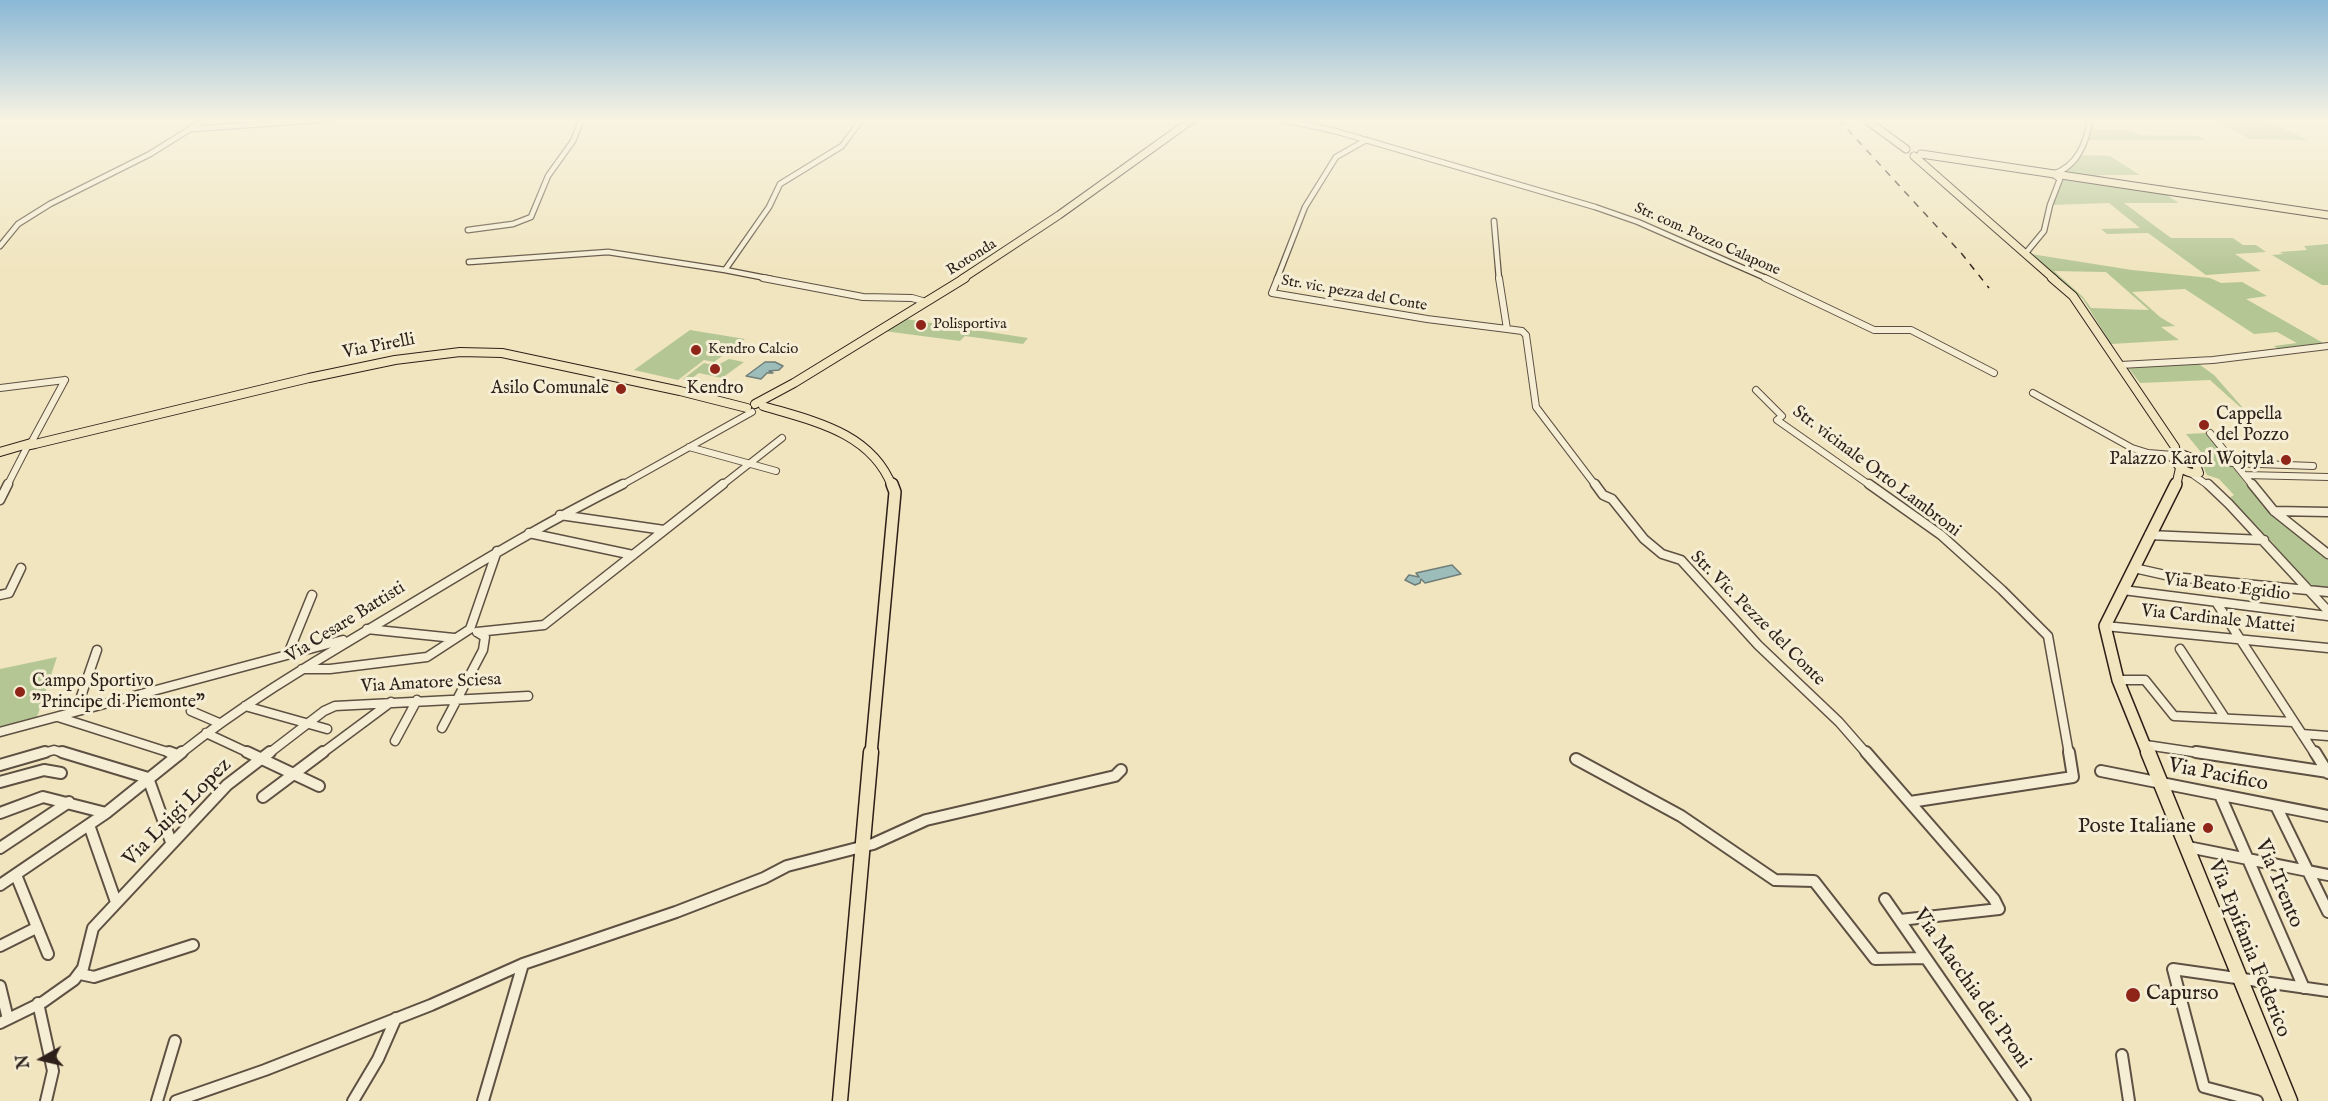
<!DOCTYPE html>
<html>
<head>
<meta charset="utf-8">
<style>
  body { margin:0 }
  #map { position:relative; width:2328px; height:1101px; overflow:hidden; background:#f0e5be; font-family:"IM FELL English",serif }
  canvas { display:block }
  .north { position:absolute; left:12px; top:1029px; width:60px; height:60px; -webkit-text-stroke:4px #f5eed5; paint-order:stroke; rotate:262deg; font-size:16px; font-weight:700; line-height:24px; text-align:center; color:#2d1f19 }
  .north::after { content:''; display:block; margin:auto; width:21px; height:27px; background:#2d1f19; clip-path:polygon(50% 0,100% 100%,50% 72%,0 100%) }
</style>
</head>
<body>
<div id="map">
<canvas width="2328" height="1101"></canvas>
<div class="north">N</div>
</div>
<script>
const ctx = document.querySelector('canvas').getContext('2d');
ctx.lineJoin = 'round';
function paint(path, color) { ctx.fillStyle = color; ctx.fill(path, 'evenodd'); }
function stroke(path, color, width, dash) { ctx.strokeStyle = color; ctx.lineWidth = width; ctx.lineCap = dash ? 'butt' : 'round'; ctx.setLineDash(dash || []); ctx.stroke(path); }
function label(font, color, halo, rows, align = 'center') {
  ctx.font = font + ' "IM FELL English",serif'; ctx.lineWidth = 6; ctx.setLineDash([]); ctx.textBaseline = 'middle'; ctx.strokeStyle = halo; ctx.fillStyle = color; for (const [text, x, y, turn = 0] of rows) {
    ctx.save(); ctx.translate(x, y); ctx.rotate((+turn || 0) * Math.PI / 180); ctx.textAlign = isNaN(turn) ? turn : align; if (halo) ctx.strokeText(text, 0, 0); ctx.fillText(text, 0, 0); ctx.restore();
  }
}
paint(new Path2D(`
  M2210,119H2262L2308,140L2250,139Z
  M2092,129L2131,130L2140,135L2198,136L2206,140H2088Z
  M2082,155L2110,156L2140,175H2098L2111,185H2163L2169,189L2159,190L2179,203H2124L2171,238H2233L2243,245H2256L2266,252L2235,254L2261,271L2206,275L2148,233L2107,234L2101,229L2140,228L2109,203L2052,205L2065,173Z
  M2328,244V285H2322L2272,255L2283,254L2280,252L2307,250L2304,246Z
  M2031,254L2132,270L2210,278L2221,283L2242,282L2267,296L2246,299L2325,344L2280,350L2274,346L2297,343L2277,332L2254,334L2185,289L2132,292L2160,317L2175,326L2161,327L2179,340L2111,344L2083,299ZM2054,271L2106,272L2149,310L2091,308L2083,297Z
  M906,319L1028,338L1023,344L965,336L960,341L884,331Z
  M690,330L745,339L714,362L704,360L678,380L634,370Z
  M729,359L744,362L722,378L699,373L688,381L683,379L704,363L716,366Z
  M2196,362L2214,375L2250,416L2210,380L2140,383L2126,365Z
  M2207,433L2262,505L2328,558V590L2307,583L2272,542L2229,498L2234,495L2219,479L2207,475L2201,462L2193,456L2205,457L2186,434Z
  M57,657L36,720L0,729V669Z`), '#b5c695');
const water = new Path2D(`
  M765,362H775L783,366L779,370L769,371L773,373H767L761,379L746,376Z
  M1452,565L1461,574L1425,583L1421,579L1420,583L1415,585L1405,580L1409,575L1419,577L1416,573Z`);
paint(water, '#9dbdba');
stroke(water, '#707e7a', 1.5);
const minorFar3 = new Path2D(`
  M1281,119L1335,131L1595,207L1638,222L1768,279
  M193,129L332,119
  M2053,174C2077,167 2087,142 2090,119
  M1494,221L1499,279
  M468,230L513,224L531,217L548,176L573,141L582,119
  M0,246L18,224L50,204L150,154L206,119
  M2025,254L2044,231L2050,205L2060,179L2052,174
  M469,262L608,252L725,270
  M771,279L725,270L769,207L780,184L842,146L862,119
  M1277,279L1305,207L1336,157L1366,140`);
const minorFar2 = new Path2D(`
  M763,278L863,297L912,298L926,302
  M1278,278L1272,293L1427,319L1507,329
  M1499,278L1507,329L1522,331L1526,335L1536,407L1596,486
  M1765,278L1874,330H1911L1994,373
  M2120,365L2213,360L2328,346
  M0,388L65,380
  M1756,390L1782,416L1777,420L1871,486
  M2033,393L2132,448L2148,453L2173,455
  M2210,433L2253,486
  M31,443L65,380
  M689,447L776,471
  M2232,463L2313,466
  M2192,474L2209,486
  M2245,475L2328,477
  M7,486L27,447
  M620,486L752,412
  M721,486L782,438`);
const minorFar1 = new Path2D(`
  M1595,484L1603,495L1612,499L1644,539L1662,554L1681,560L1758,645L1839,722L1867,754
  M1869,484L1941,535L2002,590L2048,636L2069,754
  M2208,484L2229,504L2328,611
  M2252,484L2274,511L2328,554
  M0,500L8,484
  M2274,511L2328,512
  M560,515L664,530
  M529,533L633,555
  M2149,535L2264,540
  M2134,568L2174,577L2328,592
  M2123,590L2328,616
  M0,595L9,593L21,568
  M2216,602L2315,754
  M2105,626L2328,648
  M367,629L454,638
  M470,629L497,551
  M477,632L544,625L723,484
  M2180,649L2225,718
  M288,654L312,595
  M302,669H330L427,657L470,629
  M2118,680H2145L2174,716L2293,722
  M245,706L327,729
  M76,711L97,650
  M191,711L219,723
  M58,717L174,754
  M442,728L483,650L485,637L477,632
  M0,732L343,640
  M206,733L251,754
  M2302,734L2328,736
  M395,741L417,700
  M2146,745L2206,754
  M40,754L54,750L67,754
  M180,754C249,699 326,655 401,610C474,566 546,522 623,484
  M268,754L324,711L335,706L528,696
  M321,754L391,702`);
const minor = new Path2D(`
  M62,752L148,778L171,842
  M169,752L177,755
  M247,752L319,786
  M1866,752L1994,899L1999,909L1900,920
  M2196,752L2328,772
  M2315,752L2328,773
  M1576,759L1681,816L1775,880L1814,881L1875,959L1926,958
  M0,765L45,752
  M2101,771L2328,816
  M0,782L44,770L61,773
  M2220,795L2304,988
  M263,797L323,752
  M1910,802L2073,777L2069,752
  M2276,806L2328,912
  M0,813L43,797L106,813
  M89,825L116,902
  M2188,847L2328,875
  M0,848L69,802
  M16,875L48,954
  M0,885L106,813L182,752
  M1885,899L2025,1101
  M0,946L36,928
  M80,974L94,977L193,945
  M0,986L8,1019
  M38,1003L53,1071L46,1101
  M0,1023L43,1002L74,980L83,968L93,928L227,785L270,752
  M2122,1055L2129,1101
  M157,1101L175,1041
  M176,1101L265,1070L431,1005L523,964L676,912L764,878L787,866L873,844L926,820L1115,776L1121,770
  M353,1101L378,1059L396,1018
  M483,1101L523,964
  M2257,1101L2204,1087L2173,969L2328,991`);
const majorFar3 = new Path2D(`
  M1865,119L1906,149
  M1921,154L2328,215
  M1914,156L2054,279
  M962,279L1059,215L1193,119`);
const majorFar2 = new Path2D(`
  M2052,278L2073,296L2175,447L2176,454
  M755,404L794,383L965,278
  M763,406C813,421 871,432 892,486
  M35,444L309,378L395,360L460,352L502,353L680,391L747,408
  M0,452L31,443L35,444L25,446
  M2181,454L2194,459L2199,473C2186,474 2179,468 2172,457Z
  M2176,486L2180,468`);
const majorFar1 = new Path2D(`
  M871,754L895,492L892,484
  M2148,754L2118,680L2105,626L2176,484`);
const major = new Path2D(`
  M2148,752L2290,1101
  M840,1101L871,752`);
stroke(minorFar3, '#5e5042', 7);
stroke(minorFar2, '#5e5042', 8);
stroke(minorFar1, '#5e5042', 11);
stroke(minor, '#5e5042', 14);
stroke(majorFar3, '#2d1f19', 9);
stroke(majorFar2, '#2d1f19', 10);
stroke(majorFar1, '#2d1f19', 14);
stroke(major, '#2d1f19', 17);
stroke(minorFar3, '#f5eed5', 4.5);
stroke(minorFar2, '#f5eed5', 6);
stroke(minorFar1, '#f5eed5', 8);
stroke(minor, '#f5eed5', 10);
stroke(majorFar3, '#f0e5be', 7);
stroke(majorFar2, '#f0e5be', 8);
stroke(majorFar1, '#f0e5be', 11);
stroke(major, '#f0e5be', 14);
stroke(new Path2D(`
  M1838,119L1962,254L1989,288`), '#2d1f19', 1.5, [7, 7]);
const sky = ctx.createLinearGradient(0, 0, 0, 273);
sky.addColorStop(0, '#8ab8d6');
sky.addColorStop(0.44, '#f8f3e2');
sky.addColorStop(1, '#f8f3e200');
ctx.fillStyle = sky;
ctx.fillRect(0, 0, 2328, 273);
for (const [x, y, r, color] of [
  [921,325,6,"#8f2418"],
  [696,350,6,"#8f2418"],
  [715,369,6,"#8f2418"],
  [621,389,6,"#8f2418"],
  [2204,425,6,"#8f2418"],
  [2286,460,6,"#8f2418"],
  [20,692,6,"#8f2418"],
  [2208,828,6,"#8f2418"],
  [2133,995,8,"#8f2418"]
]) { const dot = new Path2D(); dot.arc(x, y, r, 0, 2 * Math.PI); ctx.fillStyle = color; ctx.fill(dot); stroke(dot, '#f5eed5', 2); }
label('15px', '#2d1f19', '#f5eed5', [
  ["Str. com. Pozzo Calapone",1707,240,24],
  ["Rotonda",972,258,-32],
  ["Str. vic. pezza del Conte",1354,294,10]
]);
label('15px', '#2d1f19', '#f5eed5', [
  ["Polisportiva",933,325],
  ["Kendro Calcio",708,350]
], 'left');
label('18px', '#2d1f19', '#f5eed5', [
  ["Via Pirelli",379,347,-11],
  ["Str. vicinale Orto Lambroni",1876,472,37],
  ["Via Beato Egidio",2227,588,7],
  ["Str. Vic. Pezze del Conte",1757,619,45],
  ["Via Cardinale Mattei",2218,620,6],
  ["Via Cesare Battisti",346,623,-32],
  ["Via Amatore Sciesa",431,684,-3]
]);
label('18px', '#2d1f19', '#f5eed5', [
  ["Asilo Comunale",609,389],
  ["Kendro",715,389,"center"],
  ["Cappella",2216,415,"left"],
  ["del Pozzo",2216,436,"left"],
  ["Palazzo Karol Wojtyla",2274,460],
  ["Campo Sportivo",32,682,"left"],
  ["\"Principe di Piemonte\"",32,703,"left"]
], 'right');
label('21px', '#2d1f19', '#f5eed5', [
  ["Via Pacifico",2218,776,11],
  ["Via Luigi Lopez",178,813,-45],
  ["Via Trento",2278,884,67],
  ["Via Epifania Federico",2248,949,68],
  ["Via Macchia dei Proni",1971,989,55]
]);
label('21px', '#2d1f19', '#f5eed5', [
  ["Poste Italiane",2196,828],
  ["Capurso",2146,995,"left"]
], 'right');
</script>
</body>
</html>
